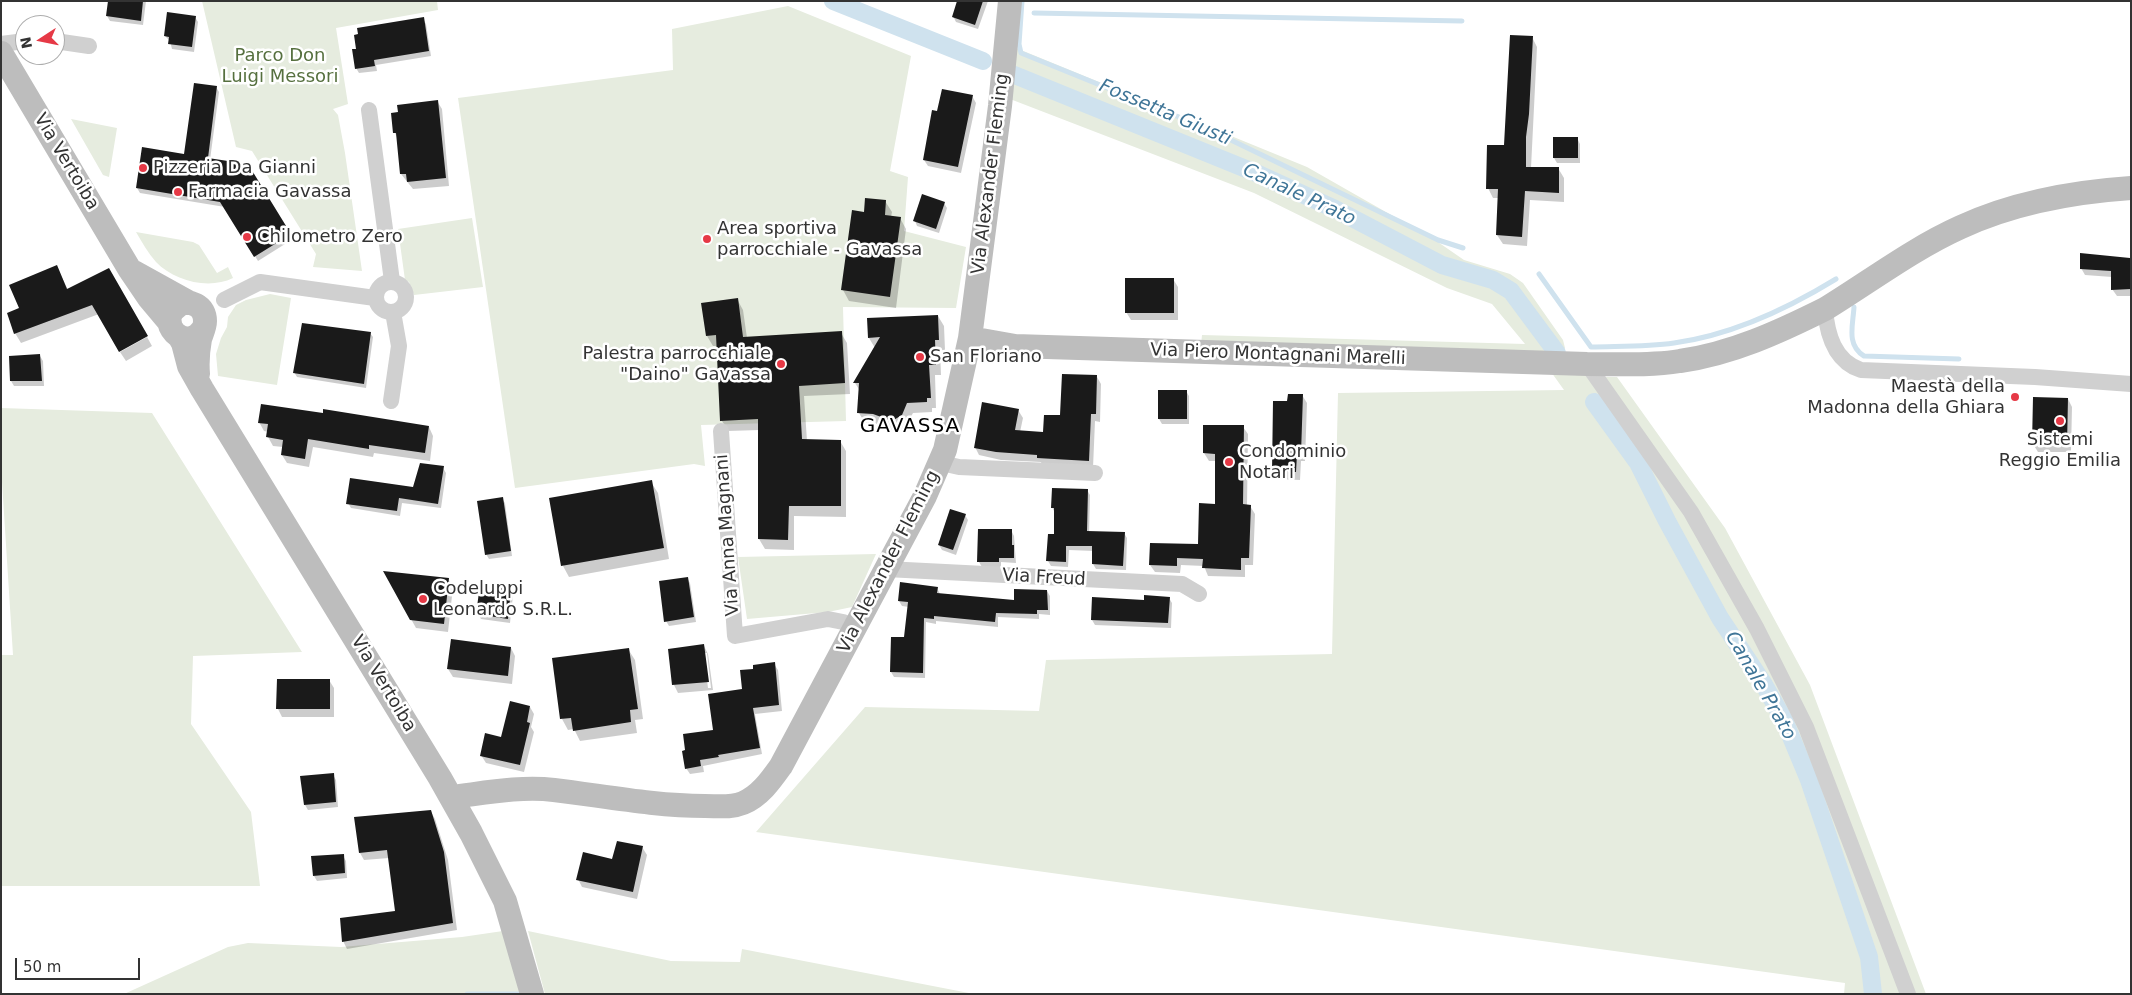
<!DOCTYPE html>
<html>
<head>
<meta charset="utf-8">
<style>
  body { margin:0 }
  #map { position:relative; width:2132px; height:995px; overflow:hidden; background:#fff; font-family:"DejaVu Sans",sans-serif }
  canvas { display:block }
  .frame { position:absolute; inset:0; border:2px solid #333; pointer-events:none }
  .north { position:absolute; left:15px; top:15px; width:50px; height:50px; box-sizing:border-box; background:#fff; border:1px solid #adadad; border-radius:50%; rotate:259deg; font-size:14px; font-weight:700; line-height:20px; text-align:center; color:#333 }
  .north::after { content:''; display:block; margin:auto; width:18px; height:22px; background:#e63946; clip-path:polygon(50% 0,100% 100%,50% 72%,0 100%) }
  .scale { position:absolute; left:15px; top:958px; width:125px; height:22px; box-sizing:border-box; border:2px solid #333; border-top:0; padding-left:6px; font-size:15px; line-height:18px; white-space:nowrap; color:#333; -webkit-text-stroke:4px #fff; paint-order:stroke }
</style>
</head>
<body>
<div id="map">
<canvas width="2132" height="995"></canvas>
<div class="frame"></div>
<div class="north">N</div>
<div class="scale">50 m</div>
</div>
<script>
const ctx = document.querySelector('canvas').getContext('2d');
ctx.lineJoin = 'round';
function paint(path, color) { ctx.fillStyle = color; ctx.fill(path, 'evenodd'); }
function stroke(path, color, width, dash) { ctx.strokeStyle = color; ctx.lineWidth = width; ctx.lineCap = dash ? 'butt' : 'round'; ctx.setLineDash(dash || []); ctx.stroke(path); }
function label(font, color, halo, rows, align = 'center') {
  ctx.font = font + ' "DejaVu Sans",sans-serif'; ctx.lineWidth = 5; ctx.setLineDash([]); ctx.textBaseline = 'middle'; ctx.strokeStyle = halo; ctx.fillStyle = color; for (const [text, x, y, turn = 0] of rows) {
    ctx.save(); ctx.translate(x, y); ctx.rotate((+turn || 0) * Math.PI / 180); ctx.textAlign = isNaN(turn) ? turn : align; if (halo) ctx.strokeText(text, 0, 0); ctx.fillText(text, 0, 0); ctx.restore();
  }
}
paint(new Path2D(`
  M202,1H437L438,10L336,28L348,104L333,109L338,115L345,153L362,271L313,267L316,254L252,151L236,147Z
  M788,6L911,56L890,171L908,177L904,231L966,247L956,308L843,307L846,421L701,425L705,466L694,464L515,488L458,98L673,70L672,29Z
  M1016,48L1307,167L1435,240L1464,260L1510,274L1523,283L1563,340L1565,348L1563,355L1201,345L1202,335L1525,344L1492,304L1447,288L1254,193L1010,99Z
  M71,119L117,128L109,177L103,175Z
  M472,218L483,287L414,295L409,282L405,280L398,229Z
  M136,232L193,242L199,245L217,273L228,267L233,278C209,290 174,281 156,262C148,253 142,242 136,232Z
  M270,294L291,298L277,385L218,376L216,354L221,338L227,327L228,317L236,305L246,300Z
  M1544,362L1597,377H1617L1725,528L1810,685L1926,994H1844L1845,983L756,832L865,707L1039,711L1046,660L1332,654L1338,393L1564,390Z
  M1,408L152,413L302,652L193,656L191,724L251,812L260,886H1V655H13L1,466Z
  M876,554L852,607L828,612L747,619L738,557Z
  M503,931L521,994H124L228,947L248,943L341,947L462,937Z
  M528,931L671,961L740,962L742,949L974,994H545Z`), '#e6ecdf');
paint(new Path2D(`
  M109,1H146L143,25L110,21L107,16Z
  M958,1H988L978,29L956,22L953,16Z
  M195,17L198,22L194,52L172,49L170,41L165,36Z
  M423,19L426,24L431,56L376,65L377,71L359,73L356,68Z
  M1532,37L1537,47L1531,168H1558L1564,178V202L1530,200L1527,246L1503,244L1497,235L1499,198H1493L1488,188L1505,147Z
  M216,87L219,92L210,160L248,166L293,239L258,261L225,207L140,193L137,188L185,155Z
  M972,96L976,103L961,173L928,166L924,160L938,112Z
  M437,101L442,109L449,186L413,189L401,174L397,137L395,133Z
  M1577,138L1580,144V163H1557L1554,158V139Z
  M885,201L892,212L891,217L900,218L906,229L896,308L849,301L843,290L865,213Z
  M944,203L947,208L939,233L917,226L915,221Z
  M2129,259L2131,263V296H2117L2112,289V277L2085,275L2081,268Z
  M57,267L68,290L108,269L99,314L21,343L15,333L20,309Z
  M1173,279L1178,287V320H1131L1126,312Z
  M737,299L743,310L747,338L841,333L847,343L850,394L804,396L807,441H840L846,451V517L794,516V550L765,549L759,539L760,430L728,431L722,421L718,346H713L707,336Z
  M938,316L944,326L945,350L940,351L941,375H935L936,408H932V412L913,413L904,429L894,431L880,424L865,423L859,413L860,391L855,383L875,348L869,338Z
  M370,333L373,337L366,388L297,377L294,372Z
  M147,337L152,346L126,361L120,352Z
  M40,356L43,361L44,386H14L11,381Z
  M1097,377L1101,384L1100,422L1095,421L1093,468L1042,466L1041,462L1001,460L979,455L975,447L1018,410L1023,418L1020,432L1044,433L1062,417Z
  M1186,391L1189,396V424H1162L1159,419Z
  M1302,395L1307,403L1305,461H1301L1300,480L1277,479L1273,471L1289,402Z
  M2068,399L2072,407L2071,452H2038L2033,444Z
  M259,422L429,427L433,436L430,461L374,453L373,457L313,447L309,467L287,463L282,455L283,447L273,446L268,437L269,432L264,431Z
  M1205,426L1243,427L1248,434L1247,506H1250L1255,514L1253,565H1245V577L1208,576L1204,566L1181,565L1180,573L1155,572L1150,565L1199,546L1216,505V461H1209L1204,453Z
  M443,468L446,473L441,508L402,503L400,516L351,508L348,503L413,488Z
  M651,482L658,493L669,559L569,577L563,566Z
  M1087,490L1090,495L1089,533H1124L1127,538L1126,570L1096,569L1093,564L1094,551L1069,550L1068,567L1051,566L1048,561L1056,536L1055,513L1052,507Z
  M502,499L505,503L512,556L489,559L486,554Z
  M965,515L968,520L956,555L942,550L939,545Z
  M1011,530L1014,536L1016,563L1001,562V567H982L979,562Z
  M687,578L690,583L696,622L669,626L666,621Z
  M448,579L453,587L448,632L416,628L411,619Z
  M937,588L940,594L1015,601L1047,591L1050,596V615L1039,614V619L998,617V627L936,621V624L926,622L925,678L894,677L891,672L892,638H905L909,607L902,606L899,601Z
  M510,590L513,595L510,623L481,619L478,614Z
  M1169,598L1172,603L1171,628L1095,625L1092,620Z
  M704,646L708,654L713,690L678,693L674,685ZM704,653H707L711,688H708Z
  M511,648L515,656L512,684L453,677L448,669Z
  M628,649L635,660L643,719L635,720L637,733L580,741L574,729L568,730L562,719Z
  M774,664L778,670L782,711L755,714L762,754L703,766L704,772L690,774L686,768L744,690L755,670Z
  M329,680L334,688V717H282L278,709Z
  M530,707L534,714L531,727L534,732L524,772L486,763L481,755L502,739Z
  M333,775L336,780L338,807L308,810L305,805Z
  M431,812L435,819L448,860L457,930L347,949L343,941L396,912L389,858L364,860L360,853L355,819Z
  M642,847L647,855L637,899L582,887L578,879Z
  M343,856L346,861L347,878L317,881L314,876Z`), '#0003');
stroke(new Path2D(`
  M1022,1L1019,44L1021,53L1206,128L1438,240L1463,248
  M1034,13L1462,21
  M1539,274L1591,347C1618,346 1647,347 1674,343C1733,335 1787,309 1836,279
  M1854,307C1853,325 1846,345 1864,356L1959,359
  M467,994H524`), '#cfe2ee', 5);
stroke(new Path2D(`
  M833,1L983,61
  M1012,74L1256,173L1335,209L1442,265L1493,280L1511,291L1557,353
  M1594,402L1638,463L1667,521L1720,618L1763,683L1784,720L1809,780L1869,957L1873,994`), '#cfe2ee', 18);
paint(new Path2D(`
  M108,1H143L141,21L106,16Z
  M957,1H983L975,25L952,17Z
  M167,12L196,16L192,47L168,44L169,37L164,36Z
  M424,17L429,51L374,60L375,66L355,69L352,49H356L354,35L358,34L357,28Z
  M1510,35L1533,36L1529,114L1526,137V167H1559V193L1525,191L1522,237L1496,235L1498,189H1486L1487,145H1504Z
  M194,83L217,86L208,158L248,164L291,234L254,257L220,202L136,188L142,147L184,154Z
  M942,89L973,95L958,167L923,160L932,110L937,111Z
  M438,100L446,178L407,182L406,174H400L396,133H393L391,113L398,112L397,105Z
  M1553,137H1578V158H1553Z
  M922,194L945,202L936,229L913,221Z
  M865,198L886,200L885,215L901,217L890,297L841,290L852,210L864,212Z
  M2080,253L2130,258L2131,289L2111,290V271L2080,269Z
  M57,265L67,289L109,268L148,336L119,352L92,305L14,334L7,313L19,308L9,285Z
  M1125,278H1174V313H1125Z
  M738,298L743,337L842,331L845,383L799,386L802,439L841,440V506H789L788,540L758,539V419L720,421L716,335L706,336L701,303Z
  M938,315L939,340H935L936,365H929L931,398H927V402L907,403L902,415L892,421L873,414L857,413L859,383H853L880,337L868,338L867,318Z
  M302,323L371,332L364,384L293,373Z
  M40,354L42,381H10L9,356Z
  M1062,374L1097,375L1096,414H1091L1089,461L1037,458V455L996,452L974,448L982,402L1019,409L1015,430L1043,432L1044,415H1060Z
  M1158,390H1187V419H1158Z
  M1288,394H1303L1301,454H1297L1296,472H1272L1273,401H1287Z
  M2033,397L2068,398L2067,445L2032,444Z
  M261,404L323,413V409L429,426L425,453L369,445V449L308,439L305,459L281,455L283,440L266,437L268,424L258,423Z
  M1203,425H1244L1243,504L1251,505L1249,558H1241V570L1202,568L1203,559L1177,558V566L1149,565L1150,543L1198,544L1199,503L1215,504V454L1203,453Z
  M420,463L444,466L438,504L399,498L397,511L346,504L350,478L413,487Z
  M652,480L664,548L561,566L549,498Z
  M1052,488L1088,489L1087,531L1125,532L1123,566L1092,564V546H1066V562L1046,561L1048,534H1054V508H1051Z
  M503,497L511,551L485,555L477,501Z
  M950,509L966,514L953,550L938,545Z
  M978,529H1012V545H1014V558H999V562H977Z
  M383,571L449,578L444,624L410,620Z
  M688,577L694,617L664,622L659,581Z
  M900,582L938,587L937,593L1014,600V589L1047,590L1048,610H1037V614L996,613L995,622L934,616V619L924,618L923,673L890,672L891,637H904L908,602L898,601Z
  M480,585L511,589L508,619L476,614Z
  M1144,595L1170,597L1168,623L1091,620L1092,597L1144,600Z
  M451,639L511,647L508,676L447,669Z
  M704,644L709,682L672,685L668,649Z
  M629,648L638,709L630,710L631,722L573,731L571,718L560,719L552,658Z
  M775,662L779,705L753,708L760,748L718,755L719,757L700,760L701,766L685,769L682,751L685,750L683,734L713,730L708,694L742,689L740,670L753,669V665Z
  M277,679H330V709H276Z
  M510,701L530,706L527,722L530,723L520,765L480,756L485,733L501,737Z
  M334,773L336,802L304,805L300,776Z
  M431,810L444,852L453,923L342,942L340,918L395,911L387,850L359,853L354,817Z
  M617,841L643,846L633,892L576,880L583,852L612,859Z
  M344,854L345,873L313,876L311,856Z`), '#1a1a1a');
stroke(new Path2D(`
  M55,41L89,46
  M1,44L25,41
  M369,110L392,281
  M376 297a15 15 0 1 1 30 0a15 15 0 1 1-30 0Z
  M224,300L260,282L375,298
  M1825,309C1827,334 1834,361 1861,370L2035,377L2131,384
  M1587,364L1691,512L1757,629L1806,727L1908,994
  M391,401L399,346L393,312
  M721,431L735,636L828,619L843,622L855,629
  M941,463L959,467L1095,473
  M886,569L1182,584L1199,594`), '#d0d0d0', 16);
stroke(new Path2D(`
  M1,53L130,270L149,298L170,323
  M134,272L190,303
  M179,336L183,343L189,366L202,389L440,778L471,833L505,901L532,994
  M970,338L1015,346L1587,364C1618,364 1649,366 1680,361C1731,354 1779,332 1825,309C1869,282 1914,248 1961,227C2015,202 2072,192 2131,188
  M198,374C197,362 198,350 200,339C202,333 205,327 205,321C205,314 202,308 196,305C190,302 183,302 178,306C154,321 185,355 203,329
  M452,797C485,793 520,786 554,790C604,796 654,806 705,806C718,806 731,808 743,803C760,796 771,780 781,766L925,496L945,450L970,338L1000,106L1010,1`), '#bdbdbd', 24);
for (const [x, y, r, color] of [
  [143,168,5,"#e63946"],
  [178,192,5,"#e63946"],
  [247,237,5,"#e63946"],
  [707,239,5,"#e63946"],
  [920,357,5,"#e63946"],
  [781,364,5,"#e63946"],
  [2015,397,5,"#e63946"],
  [2060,421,5,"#e63946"],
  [1229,462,5,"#e63946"],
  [423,599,5,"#e63946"]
]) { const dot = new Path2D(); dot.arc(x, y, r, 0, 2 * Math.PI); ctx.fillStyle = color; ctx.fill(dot); stroke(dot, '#fff', 2); }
label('18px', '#56703f', '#fff', [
  ["Parco Don",280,56],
  ["Luigi Messori",280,77]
]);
label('18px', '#333', '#fff', [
  ["Via Vertoiba",66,162,59],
  ["Via Alexander Fleming",991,174,-83],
  ["Via Piero Montagnani Marelli",1278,355,2],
  ["Via Anna Magnani",728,535,-94],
  ["Via Alexander Fleming",889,562,-63],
  ["Via Freud",1044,578,3],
  ["Via Vertoiba",383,684,59]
]);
label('18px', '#333', '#fff', [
  ["Pizzeria Da Gianni",153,168],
  ["Farmacia Gavassa",188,192],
  ["Area sportiva",717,229],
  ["parrocchiale - Gavassa",717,250],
  ["Chilometro Zero",257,237],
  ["Palestra parrocchiale",771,354,"right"],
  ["\"Daino\" Gavassa",771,375,"right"],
  ["San Floriano",930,357],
  ["Maestà della",2005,387,"right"],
  ["Madonna della Ghiara",2005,408,"right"],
  ["Sistemi",2060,440,"center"],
  ["Reggio Emilia",2060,461,"center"],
  ["Condominio",1239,452],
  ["Notari",1239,473],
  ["Codeluppi",433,589],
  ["Leonardo S.R.L.",433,610]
], 'left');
label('italic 19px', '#3f7597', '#fff', [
  ["Fossetta Giusti",1165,113,23],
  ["Canale Prato",1299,195,25],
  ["Canale Prato",1760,686,60]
]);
ctx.letterSpacing = '1px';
label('20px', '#000', '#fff', [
  ["GAVASSA",910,427]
]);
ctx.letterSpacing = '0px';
</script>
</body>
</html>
